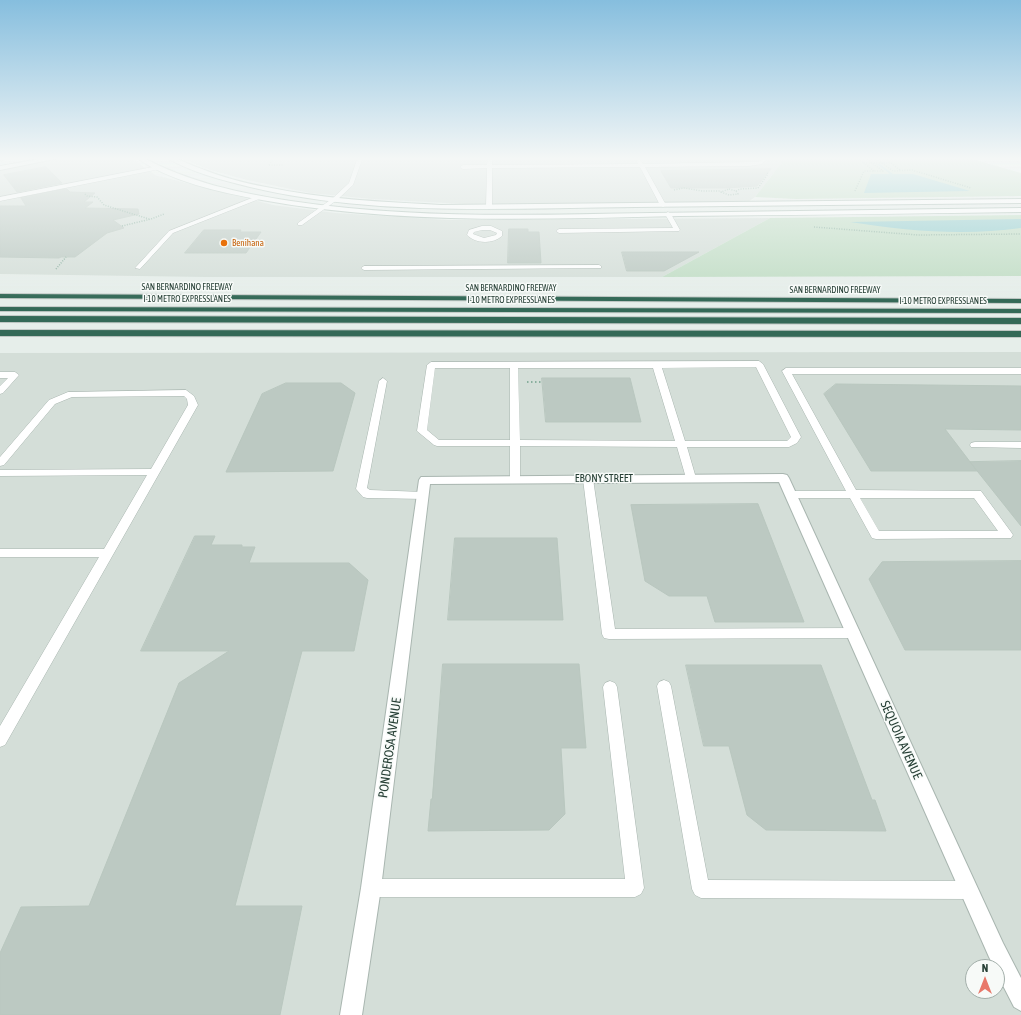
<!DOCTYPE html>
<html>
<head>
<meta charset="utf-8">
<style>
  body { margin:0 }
  #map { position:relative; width:1021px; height:1015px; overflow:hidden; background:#e6eeea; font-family:"Asap Condensed",sans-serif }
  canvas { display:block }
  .north { position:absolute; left:965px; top:959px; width:40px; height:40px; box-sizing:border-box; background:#f7faf8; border:1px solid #a3afaa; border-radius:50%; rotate:0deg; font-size:11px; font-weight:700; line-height:16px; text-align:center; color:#263f35 }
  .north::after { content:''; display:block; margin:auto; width:14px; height:18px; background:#e8786a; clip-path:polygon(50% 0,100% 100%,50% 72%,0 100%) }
</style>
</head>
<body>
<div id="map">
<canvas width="1021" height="1015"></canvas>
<div class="north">N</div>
</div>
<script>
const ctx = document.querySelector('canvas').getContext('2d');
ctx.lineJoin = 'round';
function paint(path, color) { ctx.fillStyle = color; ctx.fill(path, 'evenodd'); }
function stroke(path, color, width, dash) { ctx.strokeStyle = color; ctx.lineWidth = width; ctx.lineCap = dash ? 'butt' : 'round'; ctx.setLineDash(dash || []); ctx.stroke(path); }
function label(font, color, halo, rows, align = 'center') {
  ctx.font = font + ' "Asap Condensed",sans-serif'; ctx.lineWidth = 3; ctx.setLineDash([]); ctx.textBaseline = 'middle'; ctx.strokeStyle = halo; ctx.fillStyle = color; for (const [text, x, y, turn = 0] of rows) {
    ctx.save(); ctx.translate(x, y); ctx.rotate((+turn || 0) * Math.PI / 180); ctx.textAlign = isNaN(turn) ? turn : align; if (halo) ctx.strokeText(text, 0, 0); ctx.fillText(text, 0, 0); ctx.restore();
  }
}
paint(new Path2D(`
  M67,157H130L155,175L273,205L336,213L448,220L770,218L662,277H205L0,274V169Z
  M177,157H786L755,197L748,202L464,204L372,199L310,193L247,180L210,170Z
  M1021,352V1015H0V353ZM973,967H997V991H973Z`), '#d4ded8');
paint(new Path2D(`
  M786,157H965L1021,173V196L796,199L755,197Z
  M1021,215V276L662,277L770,218Z`), '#c1ddc5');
paint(new Path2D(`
  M877,164H880L893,174H913L970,191L864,193L871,174H890Z
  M1021,219V228C964,236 907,231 850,222Z`), '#93cdce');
const building = new Path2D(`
  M46,167L62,183L17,192L4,175Z
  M771,169L757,186L726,188H671L661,171Z
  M67,189L70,192L95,193L84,202H93L85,208L138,209L139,214L113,220L124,228L107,233L75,257H61L59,258L0,257V206H26L21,198Z
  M509,229H528V232H539L541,263H508Z
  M204,230H241L240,232H261L246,253H185Z
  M622,252H699L664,271H627Z
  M542,378H630L641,422H546Z
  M286,383H341L355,393L333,471L226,472L262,394Z
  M836,384L1021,386V430L945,429L977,471H871L824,394Z
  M1021,461V526L970,462Z
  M758,504L804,622H715L707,596H669L645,581L631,505Z
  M195,536H215L211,545H242V547H255L249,563H349L368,580L354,651H302L235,906H302L280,1015H0V953L21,907L89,906L179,683L229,651H141Z
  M455,538H557L563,620H448Z
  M1021,561V650H905L869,579L882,562Z
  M443,664H579L586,748H561L565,814L549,830L428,831L431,799H432Z
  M686,665H821L872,800H875L886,831L766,830L747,815L729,746H704Z`);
paint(building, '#bcc9c2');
stroke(building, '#b9c7bf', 1);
const lane = new Path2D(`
  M0,157H12L0,161Z
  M358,157H363L353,185L337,200L302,225H298V223L333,198L349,183Z
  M488,157H513L492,159V165L638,164L636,160L639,158L643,164L749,162H759L763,157H768L762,164L749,166L645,167L666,205L663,207L660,205L640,167L492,168V207L489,209L486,207L487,168L463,169L460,167L463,165H487Z
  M158,166L160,167V169L0,201V197Z
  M257,196L260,198L259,199L173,233L140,269L135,268L169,231Z
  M668,212L671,214L680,230L679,231L559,233L556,231L559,229L673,228L665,214Z
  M482,226H491L502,231V236C493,244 476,244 467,235L469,230ZM482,230H490L497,233L496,235L484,238L473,234L474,232Z
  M599,265L601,266V268L364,270L361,268L364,266Z
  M759,361L763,364L801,437L797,443L789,447H687L696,478L691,481L686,478L677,447L520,446V479L515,482L510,479V446H437L434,445L417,431L427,365L431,362ZM756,367L791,437L787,441H685L662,368ZM435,368H510V440H439L427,430ZM518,368H653L675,441L520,440Z
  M786,368H1021V374H792L856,490L981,491L1011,532L1013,535L1011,538L876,539L872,538L850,498H787L786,495L787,492L791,491H846L782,371ZM860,498H974L998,531H879Z
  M0,372H15L19,375L3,393L0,394V386L8,378H0Z
  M383,378L387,381L367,488L370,490L423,492L427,493L428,496L427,499L367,498L363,497L356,489L379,381Z
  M186,390L194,396L198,405L5,745L0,747V726L99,557H0V549H104L147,475L0,476V470L151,469L188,405L187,399L184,396L72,397L55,404L4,465L0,466V457L49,400L68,392Z
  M975,442H1021V448L971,447L970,445L971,443Z
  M588,476L593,479L615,629L853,628L858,629L860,633L858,637L853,638L609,639L604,638L602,634L583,479Z
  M664,680L669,682L671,686L708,880L969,881L975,884L978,890L975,896L969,899L701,898L695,895L692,889L657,686L659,682Z
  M610,681L615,683L617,687L644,888L641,894L635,897H371L365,894L362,888L365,882L371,879H625L603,687L605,683Z`);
const street = new Path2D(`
  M51,157H64L0,170V166Z
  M783,474L787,475L789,478L1003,943L1021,978V1011L1014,1007L997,974V967H994L989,957L779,482L430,484L381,888L362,1015H340L361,888L419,480L421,477Z`);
const secondary = new Path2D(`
  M135,157H142C188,182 239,193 291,201C410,219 531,215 651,213C774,211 898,210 1021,208V212C907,214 793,215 679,216C540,219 400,225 262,200C219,192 171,182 135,157Z
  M165,157C178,157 189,165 202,169C222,177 244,183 266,187C323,199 383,202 441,205L1021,199V203C892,204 764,206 635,207C507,208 376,217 250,187C222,180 190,172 165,157Z`);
const highway = new Path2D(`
  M0,294L1021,299V303L0,298Z
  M0,307L1021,309V313L0,311Z
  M0,316L1021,318V324L0,322Z
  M0,330L1021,331V337L0,336Z`);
stroke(lane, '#a9b6b0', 1);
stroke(street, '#a9b6b0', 2);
stroke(secondary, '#a5b9b0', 2);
stroke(highway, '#c2c9c6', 2);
stroke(new Path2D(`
  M856,157L864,163
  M874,157L893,171L912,170L971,188
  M883,157L890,163
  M269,165H283
  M269,165L274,157
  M874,171L864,163H891L900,170
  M729,189L736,191L738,194L729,195L721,192Z
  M674,190L684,188L702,191H720
  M736,191L740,189L758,188L768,174L766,172
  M855,191L864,171H883L864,157
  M85,194L87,196L97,197L104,205L149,219
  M122,226L151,219L164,214
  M814,227L918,235L1021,234
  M56,269L66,257`), '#89af9e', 1.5, [1, 1.5]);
stroke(new Path2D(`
  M527,382H543`), '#89af9e', 2, [1.5, 2.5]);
paint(lane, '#fff');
paint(street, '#fff');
paint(secondary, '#fff');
paint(highway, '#346957');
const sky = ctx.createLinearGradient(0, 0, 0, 299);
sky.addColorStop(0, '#86bede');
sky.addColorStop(0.53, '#f4f7f6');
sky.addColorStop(1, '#f4f7f600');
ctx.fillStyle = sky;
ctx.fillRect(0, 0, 1021, 299);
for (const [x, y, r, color] of [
  [224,243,4,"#e8710a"]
]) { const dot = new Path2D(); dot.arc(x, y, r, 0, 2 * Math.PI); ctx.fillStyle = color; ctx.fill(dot); stroke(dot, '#f7faf8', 1.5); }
label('9px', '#c56008', '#f7faf8', [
  ["Benihana",232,243]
], 'left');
label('9px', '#263f35', '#f7faf8', [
  ["SAN BERNARDINO FREEWAY",187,287],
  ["SAN BERNARDINO FREEWAY",511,288],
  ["SAN BERNARDINO FREEWAY",835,290],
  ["I-10 METRO EXPRESSLANES",187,299],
  ["I-10 METRO EXPRESSLANES",511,300],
  ["I-10 METRO EXPRESSLANES",943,301]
]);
label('11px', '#263f35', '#f7faf8', [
  ["EBONY STREET",604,479]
]);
label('13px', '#263f35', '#f7faf8', [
  ["SEQUOIA AVENUE",901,740,66],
  ["PONDEROSA AVENUE",390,748,-82]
]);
</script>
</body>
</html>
